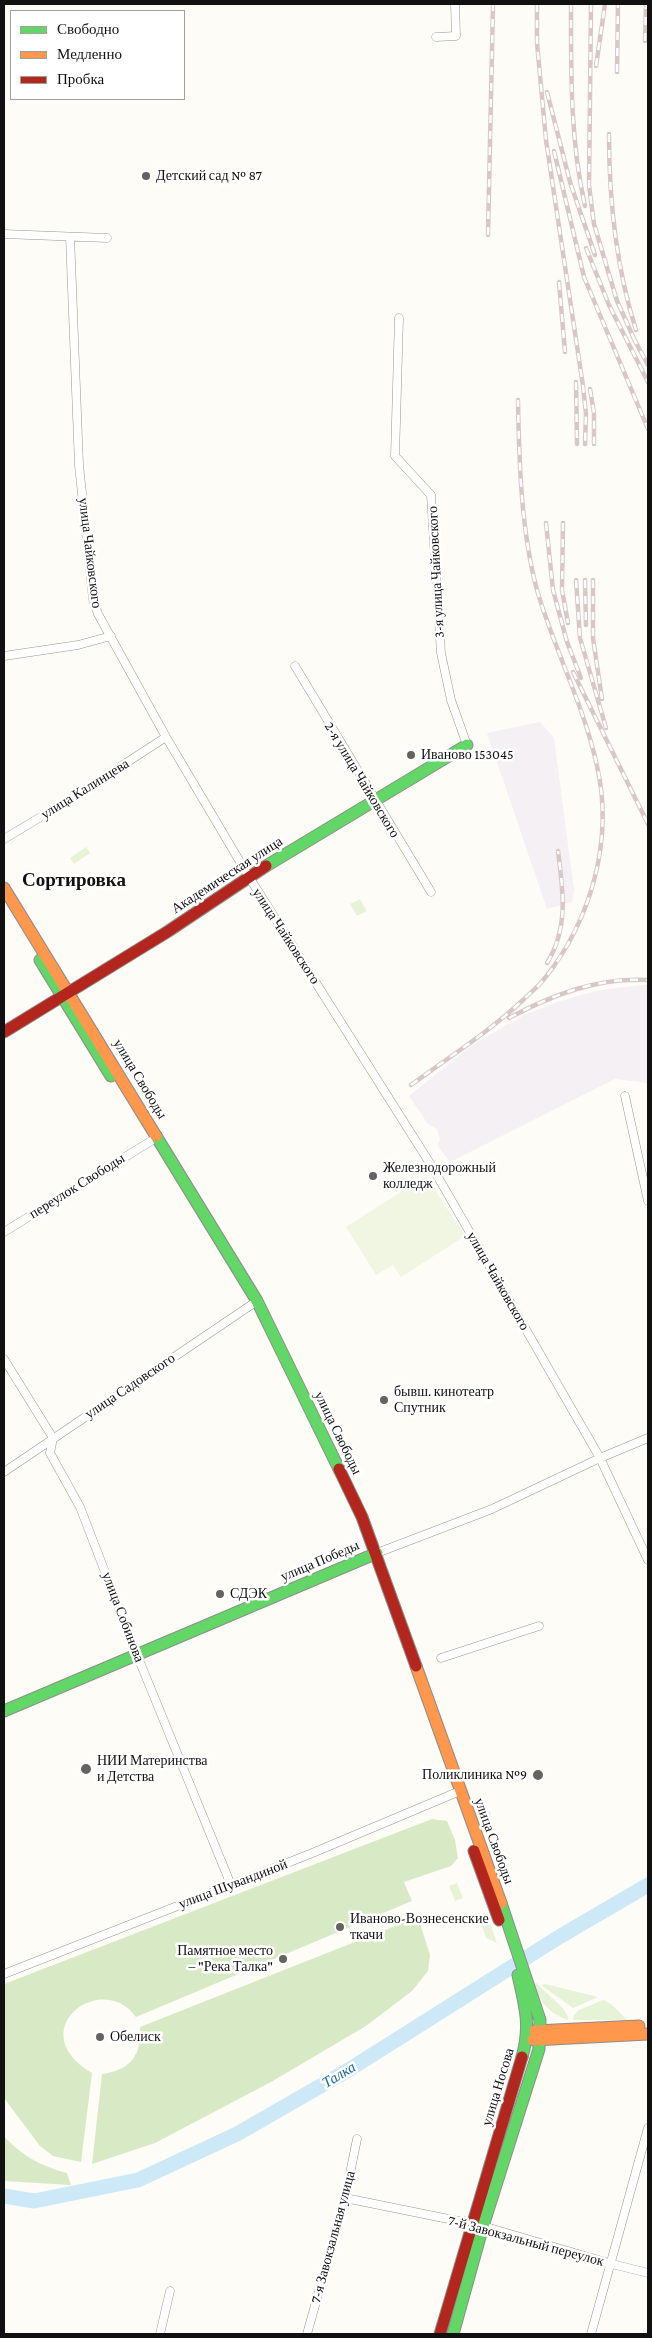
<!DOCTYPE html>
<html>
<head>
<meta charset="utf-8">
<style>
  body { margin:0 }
  #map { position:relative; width:652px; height:2338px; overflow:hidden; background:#fdfcf7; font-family:"Crimson Pro",serif }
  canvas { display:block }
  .frame { position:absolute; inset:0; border:5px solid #111; pointer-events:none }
  .legend { position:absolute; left:10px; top:10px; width:175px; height:90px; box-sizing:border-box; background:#fff; border:1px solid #a0a0a0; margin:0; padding:6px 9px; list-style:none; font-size:15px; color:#111 }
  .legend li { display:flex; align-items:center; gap:10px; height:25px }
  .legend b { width:25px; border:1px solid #a0a0a0 }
</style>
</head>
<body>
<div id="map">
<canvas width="652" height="2338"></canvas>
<div class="frame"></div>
<ul class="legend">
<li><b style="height:6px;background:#63d668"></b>Свободно</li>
<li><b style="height:6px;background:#ff974d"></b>Медленно</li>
<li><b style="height:6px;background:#b3261e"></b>Пробка</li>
</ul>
</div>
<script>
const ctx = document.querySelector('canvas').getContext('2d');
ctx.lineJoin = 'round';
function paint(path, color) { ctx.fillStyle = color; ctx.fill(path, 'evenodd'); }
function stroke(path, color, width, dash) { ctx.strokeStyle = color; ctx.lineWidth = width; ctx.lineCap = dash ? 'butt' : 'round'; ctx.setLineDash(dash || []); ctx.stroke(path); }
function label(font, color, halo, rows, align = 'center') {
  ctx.font = font + ' "Crimson Pro",serif'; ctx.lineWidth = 5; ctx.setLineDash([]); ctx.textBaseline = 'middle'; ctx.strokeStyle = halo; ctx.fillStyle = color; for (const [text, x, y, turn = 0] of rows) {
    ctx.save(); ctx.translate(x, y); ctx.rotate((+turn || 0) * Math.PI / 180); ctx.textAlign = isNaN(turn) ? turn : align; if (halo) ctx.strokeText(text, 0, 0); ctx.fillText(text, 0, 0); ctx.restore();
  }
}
paint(new Path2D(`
  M540,722L554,738L574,890L572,902L547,909L487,733Z
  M643,985H648V1083L615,1079L450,1162L437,1145L440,1140L437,1129L428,1124L409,1096L472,1045L524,1015L557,1002L599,990Z`), '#f5f0f3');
paint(new Path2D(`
  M86,847L90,853L74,864L70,858Z
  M360,899L367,911L357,916L350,904Z
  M490,1811L491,1814L486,1816L500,1855H507L495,1863L479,1814Z
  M457,1883L463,1898L455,1901L449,1886Z
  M478,1913L490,1923L497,1943L486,1938Z
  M537,1983C545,1994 569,2008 568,2020C549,2014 541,2002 533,1985Z
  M545,1984L598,1997L573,2008L541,1985Z
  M603,2000L611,2004L627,2020H573L574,2015L579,2010Z`), '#e7f3d7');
paint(new Path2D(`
  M432,1819L447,1821L455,1840L458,1858L451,1866L404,1882L412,1901L136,2017C101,1969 21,2031 92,2073L81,2162L53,2156L40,2146L4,2098V1984Z
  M418,1917L430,1955L428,1971L412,1991L366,2026L271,2082L155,2143L92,2164L102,2074C130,2070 142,2056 140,2027Z
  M4,2136C22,2156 41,2166 67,2173L71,2185L4,2181Z`), '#d8eac5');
paint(new Path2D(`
  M426,1176L465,1236L401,1277L393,1265L376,1275L346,1227Z`), '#f0f6e1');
stroke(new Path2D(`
  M4,2196L34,2201L138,2180L237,2134L350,2069L559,1937L648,1885`), '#cde8f7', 15);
const street = new Path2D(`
  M436,37L456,36L455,4
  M4,234L107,238
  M70,237L79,465L93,599L98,614L166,737L249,877L431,1165L600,1458L648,1560
  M399,318L395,456L431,495L441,653L451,700L467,745
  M4,656L78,645L111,636
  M295,666L431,892
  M4,839L69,800L166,737
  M625,1096L648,1201
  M4,1232L151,1141
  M4,1359L53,1438L50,1453L80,1507L137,1655L231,1885
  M4,1472L257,1301
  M377,1553L492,1509L600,1458L648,1438
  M441,1658L539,1626
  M4,1974L310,1854L460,1791
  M345,2198L483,2226L612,2264L648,2273
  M160,2334L170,2291
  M307,2334L345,2198L357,2139
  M591,2334L648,2128`);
const fast = new Path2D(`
  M266,866L467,745
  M40,960L111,1076
  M156,1136L257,1301L339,1469
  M4,1711L377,1553
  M518,1975C525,2006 531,2026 522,2057
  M453,2334L483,2226L539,2049L540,2020L501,1903`);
const slow = new Path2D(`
  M4,888L156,1136
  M416,1666L501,1903
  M535,2031L639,2026
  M533,2040L648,2034`);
const jam = new Path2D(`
  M4,1032L167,932L266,866
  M339,1469L362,1517L416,1666
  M474,1851L499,1920
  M440,2334L522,2057`);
stroke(street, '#979795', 9);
stroke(fast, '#8e8d8b', 13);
stroke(slow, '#8e8d8b', 13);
stroke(jam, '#8e8d8b', 13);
stroke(street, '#fffffe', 8);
stroke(fast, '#63d668', 11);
stroke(slow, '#ff974d', 11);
stroke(jam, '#b3261e', 11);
const rail = new Path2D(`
  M537,4V43L546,140L583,386L586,414L585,444
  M571,4C571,71 570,140 585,206
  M591,4L589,185L594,224L617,301L636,343
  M645,41L646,4
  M596,66L605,4
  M617,72L618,4
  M547,92L570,182L595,255
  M609,134C609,200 616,267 636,330
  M554,151L584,277L648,429
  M488,235L493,4
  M586,248L609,305L648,382
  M559,282L565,352
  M633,337L648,365
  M576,382L577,444
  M590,389L594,413V444
  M546,523L553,590L567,642L581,678
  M563,523L562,590L568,623
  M576,580L580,638L606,728
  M585,580L586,625
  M593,580V638L602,699
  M573,672L648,824
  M547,963C569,928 563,890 558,851
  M509,1018C552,995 598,977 648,980
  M411,1085C449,1057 489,1032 523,1000C530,993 539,986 545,978C591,920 614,840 597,766C584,705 554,649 537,590C521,531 519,460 518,400`);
stroke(rail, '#d9c6c7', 4.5);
stroke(rail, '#fff', 2.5, [8]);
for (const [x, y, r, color] of [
  [146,176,5,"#646362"],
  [411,755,5,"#646362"],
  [373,1176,5,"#646362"],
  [384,1400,5,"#646362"],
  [220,1594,5,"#646362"],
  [86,1769,6,"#646362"],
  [538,1775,6,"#646362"],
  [340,1927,5,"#646362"],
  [283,1959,5,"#646362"],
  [100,2037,5,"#646362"]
]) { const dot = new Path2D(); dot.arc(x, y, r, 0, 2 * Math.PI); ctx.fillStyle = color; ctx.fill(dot); stroke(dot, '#fff', 2); }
label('14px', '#111', '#fff', [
  ["Детский сад № 87",156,176],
  ["Иваново 153045",421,755],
  ["Железнодорожный",383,1168],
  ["колледж",383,1184],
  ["бывш. кинотеатр",394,1392],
  ["Спутник",394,1408],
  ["СДЭК",230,1594],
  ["НИИ Материнства",97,1761],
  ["и Детства",97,1777],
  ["Поликлиника №9",527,1775,"right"],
  ["Иваново-Вознесенские",350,1919],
  ["ткачи",350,1935],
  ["Памятное место",273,1951,"right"],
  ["– \"Река Талка\"",273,1967,"right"],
  ["Обелиск",110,2037]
], 'left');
label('14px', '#111', '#fff', [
  ["улица Чайковского",90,553,83],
  ["3-я улица Чайковского",436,572,-93],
  ["2-я улица Чайковского",362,780,59],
  ["улица Калинцева",85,789,-32],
  ["Академическая улица",227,875,-33],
  ["улица Чайковского",286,936,57],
  ["улица Свободы",140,1079,59],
  ["переулок Свободы",77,1186,-32],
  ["улица Чайковского",498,1281,60],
  ["улица Садовского",130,1386,-34],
  ["улица Свободы",338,1433,64],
  ["улица Победы",320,1561,-23],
  ["улица Собинова",123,1617,69],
  ["улица Свободы",494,1841,70],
  ["улица Шувандиной",233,1884,-21],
  ["улица Носова",498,2087,-73],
  ["7-я Завокзальная улица",333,2237,-75],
  ["7-й Завокзальный переулок",526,2241,15]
]);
label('italic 15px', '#1768a6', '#fff', [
  ["Талка",339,2075,-31]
]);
label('bold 19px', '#111', '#fff', [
  ["Сортировка",74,880]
]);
</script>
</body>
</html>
